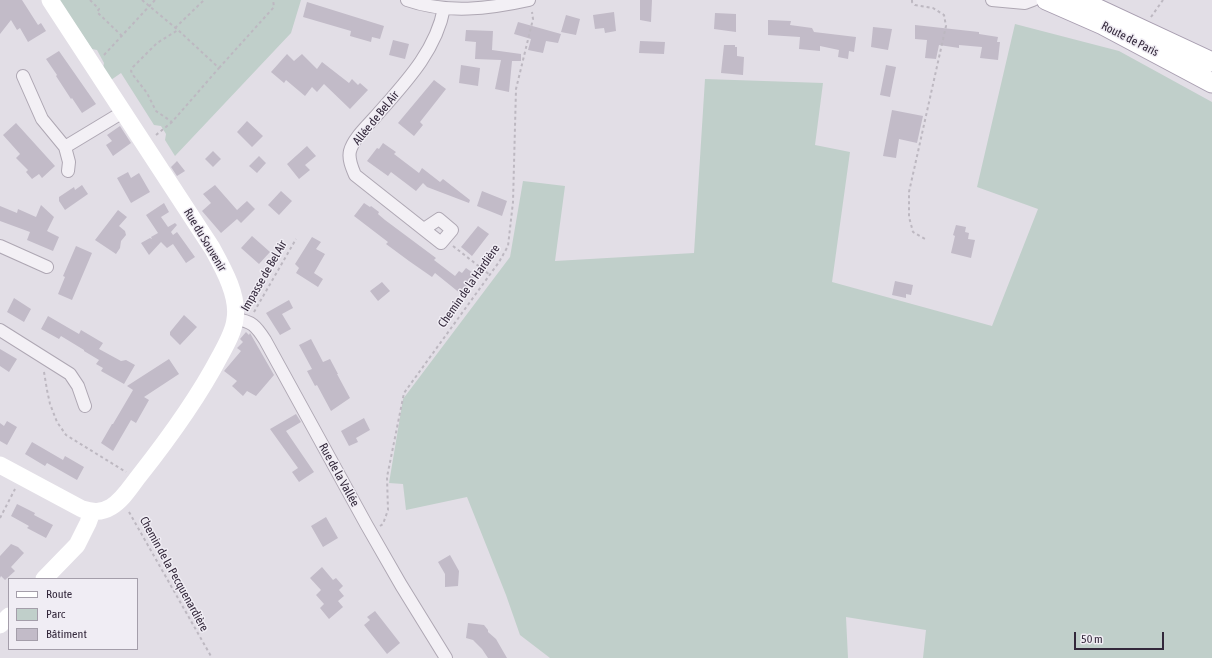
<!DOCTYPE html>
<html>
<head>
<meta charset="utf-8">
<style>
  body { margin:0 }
  #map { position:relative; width:1212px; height:658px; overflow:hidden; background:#e2dee6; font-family:"Asap Condensed",sans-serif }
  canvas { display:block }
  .legend { position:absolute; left:8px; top:578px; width:130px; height:72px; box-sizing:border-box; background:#f0edf4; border:1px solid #a49eaa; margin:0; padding:5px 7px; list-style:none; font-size:12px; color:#33283b }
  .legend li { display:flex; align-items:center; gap:8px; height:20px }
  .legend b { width:20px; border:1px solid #a49eaa }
  .scale { position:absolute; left:1074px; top:632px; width:90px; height:18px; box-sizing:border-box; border:2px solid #33283b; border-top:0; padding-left:5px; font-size:12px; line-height:14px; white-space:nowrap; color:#33283b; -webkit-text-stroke:3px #f0edf4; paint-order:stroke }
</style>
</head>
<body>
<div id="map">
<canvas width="1212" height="658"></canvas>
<ul class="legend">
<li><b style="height:5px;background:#fff"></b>Route</li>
<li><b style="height:11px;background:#c0cfca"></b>Parc</li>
<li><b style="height:11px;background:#c2bbc8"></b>Bâtiment</li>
</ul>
<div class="scale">50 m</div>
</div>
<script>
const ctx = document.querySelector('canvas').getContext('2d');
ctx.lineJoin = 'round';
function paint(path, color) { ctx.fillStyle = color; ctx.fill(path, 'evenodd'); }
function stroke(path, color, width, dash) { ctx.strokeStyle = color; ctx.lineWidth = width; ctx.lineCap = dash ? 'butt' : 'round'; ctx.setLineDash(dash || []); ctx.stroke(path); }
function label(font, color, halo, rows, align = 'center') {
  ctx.font = font + ' "Asap Condensed",sans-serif'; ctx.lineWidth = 3; ctx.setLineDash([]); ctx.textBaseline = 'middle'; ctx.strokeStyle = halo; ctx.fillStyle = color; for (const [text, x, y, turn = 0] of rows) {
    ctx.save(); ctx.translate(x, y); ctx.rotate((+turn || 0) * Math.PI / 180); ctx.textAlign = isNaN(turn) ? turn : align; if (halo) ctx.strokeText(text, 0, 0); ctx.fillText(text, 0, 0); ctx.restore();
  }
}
paint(new Path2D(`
  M59,0H301L291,33L175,156L165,140L166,134L161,126L154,125L121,73L111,80L103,68L104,63L97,50L92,49Z
  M1015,24L1119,51L1212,102V658H923L926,630L846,617L848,658H550L520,635L506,595L467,497L406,510L403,484L389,483L403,399L510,257L523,181L565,186L555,261L694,253L705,79L823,83L815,145L850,152L832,282L992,326L1038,209L977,187Z`), '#c0cfca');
paint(new Path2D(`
  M0,0H22L38,25L41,23L46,31L28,42L20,28L17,30L11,20L0,34Z
  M640,0H652L651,22L640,20Z
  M307,2L384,26L380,39L372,37L371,42L350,36L351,31L303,17Z
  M614,12L616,31L605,33L604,28L595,29L593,15Z
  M715,13L736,14V32L714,29Z
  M566,15L580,19L576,35L561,32Z
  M768,20L791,21L790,25L812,28L814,32L856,37L854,52L849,51L848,59L838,57L839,50L820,46V51L799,49L800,37L768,35Z
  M518,22L561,34L558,43L546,41L543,53L528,50L531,39L514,34Z
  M915,25L979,32V34L998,37L997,42H1000L998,60L980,58L982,47L959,45V48L939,45L936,59L925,58L927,40L915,39Z
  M873,27L892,29L888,50L871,47Z
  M466,30L493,31L492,50L521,54V61H512L509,92L495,89L501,60L475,59L476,42L465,41Z
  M393,40L409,44L405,59L389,55Z
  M640,41L665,42L664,54L639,53Z
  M724,45H735V47H737V56L744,57L743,75L721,73Z
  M59,51L96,104L82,113L72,98L71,99L56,76L57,75L46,59Z
  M287,54L294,61L302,54L317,69L322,62L349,83L352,79L358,85L360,83L368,90L350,109L324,84L317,92L312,87L305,96L286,80L284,83L271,72Z
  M461,65L480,68L478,86L459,83Z
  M886,65L896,67L890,97L880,95Z
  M434,80L446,89L420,122L423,125L414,136L398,123Z
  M892,110L923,116L917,143L899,139L896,158L883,156Z
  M247,121L263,136L252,147L237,132Z
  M16,123L55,166L42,178L39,174L32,179L26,172L28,170L16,158L20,154L3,135Z
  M120,126L131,143L113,156L106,145L112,141L107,135Z
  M383,143L396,152L394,154L419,173L422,168L440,182L443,179L470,200L469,203L427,187L423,183L416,191L391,172L388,176L367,161L377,148L379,149Z
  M307,146L316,156L305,165L310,170L299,179L287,164Z
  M213,151L221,159L213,167L205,159Z
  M259,156L266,163L257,173L249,166Z
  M177,161L185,171L177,176L171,167Z
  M128,172L131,178L139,173L150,192L131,203L117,178Z
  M82,185L88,194L65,210L59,201V197L74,187L75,190Z
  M215,185L237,210L247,201L255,209L241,223L237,219L221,233L202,211L211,203L203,194Z
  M281,191L292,201L279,215L268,205Z
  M482,191L507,201L502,216L477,206Z
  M164,203L169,212L161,217L168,227L175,223L177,225L171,232L173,235L177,232L195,257L186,263L173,244L167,248L161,242L149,255L141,243L150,238L152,239L151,237L158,233L146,215Z
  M364,203L370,207L371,206L379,212L378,214L385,220L436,258L434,260L455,276L459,271L462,273L466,268L476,275L461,294L435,273L432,277L409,261L386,244L388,242L354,216Z
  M41,205L54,217L47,231L59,237L53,251L27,240L30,232L0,221V206L17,213L18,209L36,217Z
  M118,210L127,217L119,226L125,231L126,235L121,241L120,248L116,254L95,240Z
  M956,225L966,227L965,232L969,233L968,239L975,240L971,258L951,253L955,236L953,235Z
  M478,226L489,234L472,256L461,247Z
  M252,236L270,252L259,264L241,248Z
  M312,237L321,242L316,249L325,254L314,273L323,279L318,287L296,273L299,268L295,264Z
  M76,246L92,253L72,300L58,294L65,277L63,276Z
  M895,281L913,285L911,295L906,294V298L892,295Z
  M382,282L390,291L378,301L370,291Z
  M14,298L31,309L24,322L7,312Z
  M289,300L293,308L282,314L291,329L280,335L266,313Z
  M184,315L197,327L180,345L170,335V332Z
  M48,316L79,334L81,330L103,343L99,349L121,361L126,360L135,365L124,384L101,371L103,368L96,364L99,360L84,351V350L61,336L59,339L41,329Z
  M246,332L249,335L250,333L274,375L256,396L247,391L243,396L232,386L237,381L224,371L241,351L237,348L243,342L240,339Z
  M311,339L323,362L330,359L338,374H337L350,398L331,411L317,385L315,386L307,371L312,369L299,345Z
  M0,349L17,359L9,372L0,366Z
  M169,359L179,374L144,397L149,400L136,423L131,420L113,451L101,443L112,424H113L133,390L127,386Z
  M296,414L301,422L286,431L314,472L299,482L292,472L298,468L270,429Z
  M364,418L370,430L356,438L358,442L349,446L341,431Z
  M7,421L17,427L7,445L0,441V423L4,426Z
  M32,442L63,460L65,456L84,467L77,480L47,463L45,466L25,454Z
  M17,504L35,513L34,515L53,525L46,538L27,528L29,526L11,516Z
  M326,517L338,538L323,547L311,526Z
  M11,544L18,547L24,553L11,567L15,571L5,580L1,576L0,578V556Z
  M450,555L459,571L458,586L445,587V574L438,562Z
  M322,567L333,580L336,578L343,586L339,590L344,596L338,601L343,607L329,619L320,608L324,604L316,595L321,590L310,578Z
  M375,611L400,643L387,654L364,625L370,620L367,617Z
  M468,623L484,625L488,630V632L496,639L507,658H488L482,649L473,640L466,638Z`), '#c2bbc8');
const street = new Path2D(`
  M407,0C447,14 489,9 529,0
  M992,0L1025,3L1033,0
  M23,76L42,119L65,147
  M68,171L69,162L65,147L123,112
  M424,229L439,219L452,230L441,243L355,175C352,168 348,159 350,151C353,139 367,126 375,117C403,85 436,52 444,8
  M0,246L47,267
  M235,319C252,321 256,326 265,340L366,524L401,585L446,658
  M0,330L70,374L78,386L85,406`);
const primary = new Path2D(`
  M1046,0L1103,25L1212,83
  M1079,0L1212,62`);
stroke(street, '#aea7b3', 14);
stroke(primary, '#a89eb0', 21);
stroke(new Path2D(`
  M90,0L99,9L97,12L122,36
  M142,0L178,30
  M912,0V2L915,5L933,8L944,15L946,26L909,192V217L913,232L927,240
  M1151,17L1163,0
  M175,28L204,0
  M104,55L155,0
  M219,68L274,7L273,0
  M156,135L172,122L219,68L178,30L157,43L133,67L131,71L133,75L147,93L156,111L172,122
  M453,246L490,275
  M254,312L296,239
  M44,372L47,390L50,404L57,422L66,435L126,472
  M129,512L212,658
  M0,518L15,489
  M380,526L383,524L388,510L387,477L404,393L499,262L508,246L513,202L516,89L533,19L532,12`), '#bdb8c1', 2, [3, 3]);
stroke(street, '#f3f0f5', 12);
stroke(new Path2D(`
  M0,465L82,509C92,512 101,513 111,507C123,500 131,486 139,476C169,438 198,398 220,356C226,345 234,331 235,319C239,296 223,268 212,248L50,0
  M44,579L77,545L88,523L92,512
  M0,625L9,616`), '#fff', 17);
stroke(primary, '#fff', 19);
label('12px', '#33283b', '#f0edf4', [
  ["Route de Paris",1130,39,27],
  ["Allée de Bel Air",376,118,-51],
  ["Rue du Souvenir",205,240,59],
  ["Impasse de Bel Air",264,276,-60],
  ["Chemin de la Hardière",469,286,-55],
  ["Rue de la Vallée",339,475,61],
  ["Chemin de la Pecquenardière",174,574,61]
]);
</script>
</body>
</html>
